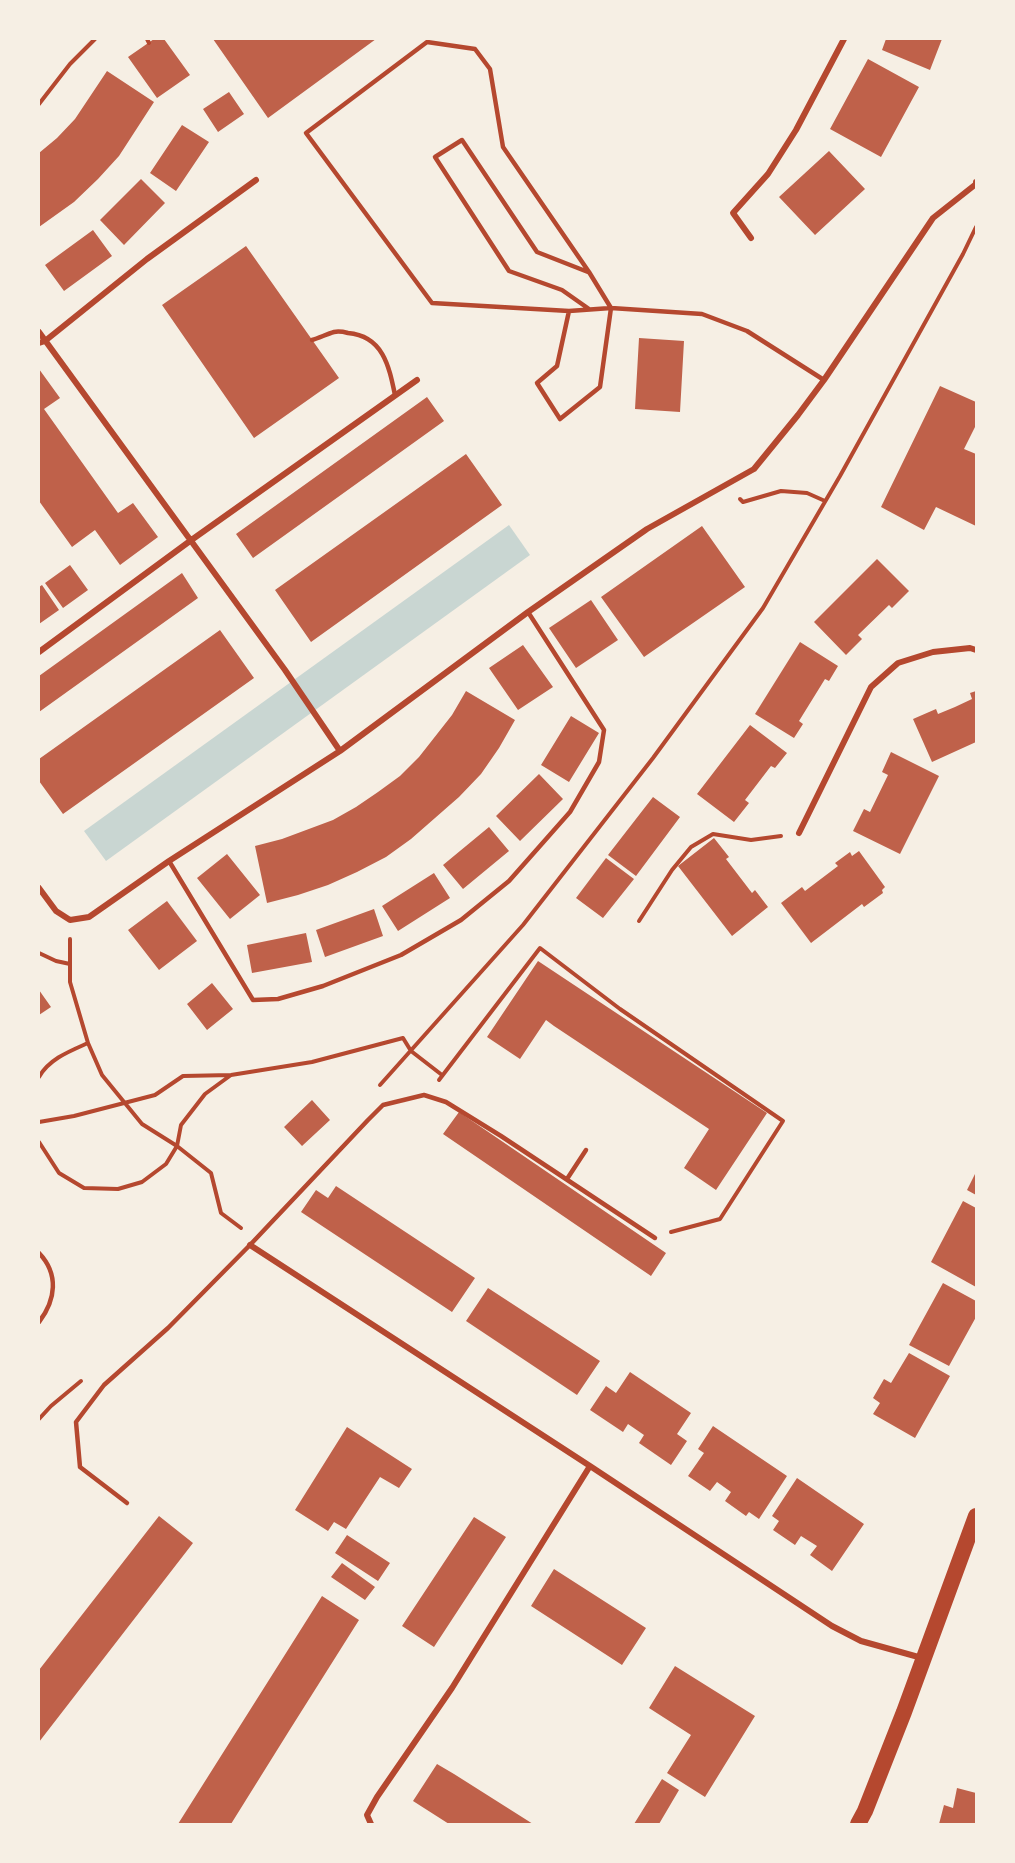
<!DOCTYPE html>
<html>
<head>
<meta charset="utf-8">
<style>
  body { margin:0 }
  #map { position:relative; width:1015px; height:1863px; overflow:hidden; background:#f6efe4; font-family:Merriweather,serif }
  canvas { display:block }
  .frame { position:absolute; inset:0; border:40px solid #f6efe4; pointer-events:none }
</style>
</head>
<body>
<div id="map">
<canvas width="1015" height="1863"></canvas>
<div class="frame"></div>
</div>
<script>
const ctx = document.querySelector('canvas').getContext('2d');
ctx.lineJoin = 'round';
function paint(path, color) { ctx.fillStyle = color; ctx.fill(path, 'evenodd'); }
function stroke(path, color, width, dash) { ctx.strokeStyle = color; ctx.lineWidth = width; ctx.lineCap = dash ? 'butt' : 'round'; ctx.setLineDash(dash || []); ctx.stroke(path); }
paint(new Path2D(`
  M509,525L530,555L106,861L84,831Z`), '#c9d6d2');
paint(new Path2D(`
  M154,39H164L190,75L157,98L128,57Z
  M213,39H376L268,118Z
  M886,39H942L930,70L882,50Z
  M868,59L919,87L881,157L830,129Z
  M107,71L154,102L119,156L98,179L74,202L39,227V153L57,138L75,119Z
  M229,92L244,114L218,132L203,109Z
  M182,125L209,142L176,191L150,173Z
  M829,151L865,189L815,235L779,197Z
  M141,179L165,203L124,245L100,220Z
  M93,230L112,256L64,291L45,265Z
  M246,246L339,378L254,438L162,305Z
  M639,338L684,341L680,412L635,409Z
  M39,369L60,398L44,409L118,513L133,503L158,537L120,565L95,530L72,547L39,501Z
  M940,386L976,402V425L964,449L976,454V526L936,507L924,530L881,507Z
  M427,397L444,421L253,558L236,534Z
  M466,454L502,505L311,642L275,590Z
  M702,526L745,587L644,657L601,597Z
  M877,559L909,591L892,608L889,605L858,635L862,639L846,655L814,622Z
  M70,565L88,590L63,608L45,583Z
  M182,573L198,598L39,712V676Z
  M42,585L59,610L39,624V587Z
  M591,600L618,640L576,668L549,628Z
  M220,630L254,678L63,814L39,781V759Z
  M800,642L838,666L829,681L825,679L799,721L803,724L794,738L755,714Z
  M523,645L553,687L518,710L489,668Z
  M466,691L515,720L499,748L481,774L459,797L411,839L386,857L357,872L328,885L298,895L267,903L255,846L282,839L333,820L356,807L378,792L400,776L419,757L452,715Z
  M976,691V742L932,762L913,719L936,709L938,714L955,707L972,699L970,693Z
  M571,716L599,733L569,782L541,765Z
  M750,725L787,753L775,768L771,766L745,800L749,803L734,822L697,794Z
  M891,752L939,776L900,854L853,831L864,809L870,812L888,775L882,772Z
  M539,774L563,799L520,841L496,816Z
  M653,797L680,817L636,876L608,855Z
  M489,827L509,851L463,889L443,865Z
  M714,838L729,857L726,859L752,893L755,890L768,907L732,936L678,866Z
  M859,851L885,887L882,890L883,893L864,907L862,904L811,943L781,903L802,887L805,891L838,866L835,863L850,852L852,856Z
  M227,854L260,895L230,919L197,878Z
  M606,858L634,879L603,918L576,898Z
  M434,873L450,898L398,931L382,906Z
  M167,901L197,941L159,970L128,930Z
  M374,909L383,936L325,957L316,930Z
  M306,933L312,962L252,973L247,945Z
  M538,961L767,1113L716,1190L684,1168L709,1129L554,1026L546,1020L520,1059L487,1037Z
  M212,983L233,1009L207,1030L187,1004Z
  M39,990L51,1007L39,1015Z
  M312,1100L330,1120L302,1146L284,1127Z
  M459,1112L666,1253L651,1276L443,1134Z
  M976,1172V1195L967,1190Z
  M336,1186L475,1278L452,1312L301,1212L316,1190L328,1198Z
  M963,1201L976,1208V1287L931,1262Z
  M943,1283L976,1301V1317L949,1366L909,1345Z
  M488,1288L600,1361L577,1395L466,1321Z
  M909,1353L950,1376L915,1438L873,1414L880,1403L873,1398L884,1379L891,1383Z
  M630,1372L691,1413L677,1434L687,1441L671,1465L639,1443L644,1435L628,1424L623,1432L590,1410L606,1386L616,1393Z
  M713,1426L787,1476L759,1519L749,1512L746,1516L725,1501L731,1492L717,1482L710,1491L688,1476L704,1453L698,1449Z
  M347,1427L412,1469L399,1488L380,1477L346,1529L334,1522L328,1531L295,1510Z
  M797,1478L864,1524L832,1571L810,1555L817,1546L801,1536L795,1545L773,1530L779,1521L772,1516Z
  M159,1516L193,1543L39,1742V1670Z
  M474,1517L506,1537L434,1647L402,1626Z
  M347,1535L390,1563L378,1581L335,1553Z
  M342,1563L375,1587L365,1600L331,1577Z
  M554,1569L646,1628L622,1665L531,1606Z
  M322,1596L359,1620L289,1731L231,1824H178Z
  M675,1666L755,1716L705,1797L667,1773L691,1735L649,1708Z
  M437,1764L454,1774L533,1824H449L413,1801Z
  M662,1779L679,1790L659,1824H634Z
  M957,1788L976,1793V1824H939L944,1805L953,1808Z`), '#bf614a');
stroke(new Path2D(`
  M147,39L149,43
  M39,104L70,64L95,39
  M740,499L743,502L781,491L807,493L825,501
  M639,921L672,870L691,847L713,834L751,840L781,836
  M70,939V982L88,1043L102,1075L142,1124L177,1146L211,1173L221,1213L241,1228
  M39,953L56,961L70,964
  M39,1077C49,1059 70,1051 88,1043
  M439,1080L540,948L620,1009L783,1121L720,1219L671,1232
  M380,1085L523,925L653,758L763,608L840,476L963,254L976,227
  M39,1122L74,1116L155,1095L183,1076L231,1075L312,1062L403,1038L411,1051L442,1075
  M39,1142L59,1173L84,1188L118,1189L142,1182L166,1164L177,1146L181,1125L205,1094L231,1075
  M39,1419L51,1406L81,1381`), '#b5482f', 4);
stroke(new Path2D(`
  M588,272L537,252L462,140L435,157L509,271L562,290L589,309
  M569,311L432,303L306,133L427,42L475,49L490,69L503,147L589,272L611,308L600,387L560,419L537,383L557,366L569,311L611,308L702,314L747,331L824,380
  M312,340C319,338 327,334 334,332C339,331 344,332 348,333C383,336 389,366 395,395
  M169,861L253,1000L278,999L323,986L401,955L461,920L509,881L570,812L599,762L604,730L528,612
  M567,1179L586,1150
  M39,1253C59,1274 56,1300 39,1322
  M127,1503L80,1467L76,1422L104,1385L168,1328L250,1245L368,1120L383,1105L424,1095L446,1102L501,1136L655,1238`), '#b5482f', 4.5);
stroke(new Path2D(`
  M751,238L733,213L768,174L796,130L844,39
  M39,332L285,670L340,751
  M39,343L45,341L147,259L256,180
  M39,652L190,541L417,380
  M799,833L871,687L898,663L933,652L970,648L976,650
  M39,888L56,911L70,920L89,917L169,861L340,751L528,612L647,529L754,469L798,415L824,380L933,218L976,184V182
  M250,1245L590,1466L832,1626L861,1641L922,1658
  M371,1824L367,1815L377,1797L452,1688L590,1466`), '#b5482f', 6);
stroke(new Path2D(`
  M858,1824L865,1811L904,1712L976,1516`), '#b5482f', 16);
</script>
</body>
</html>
